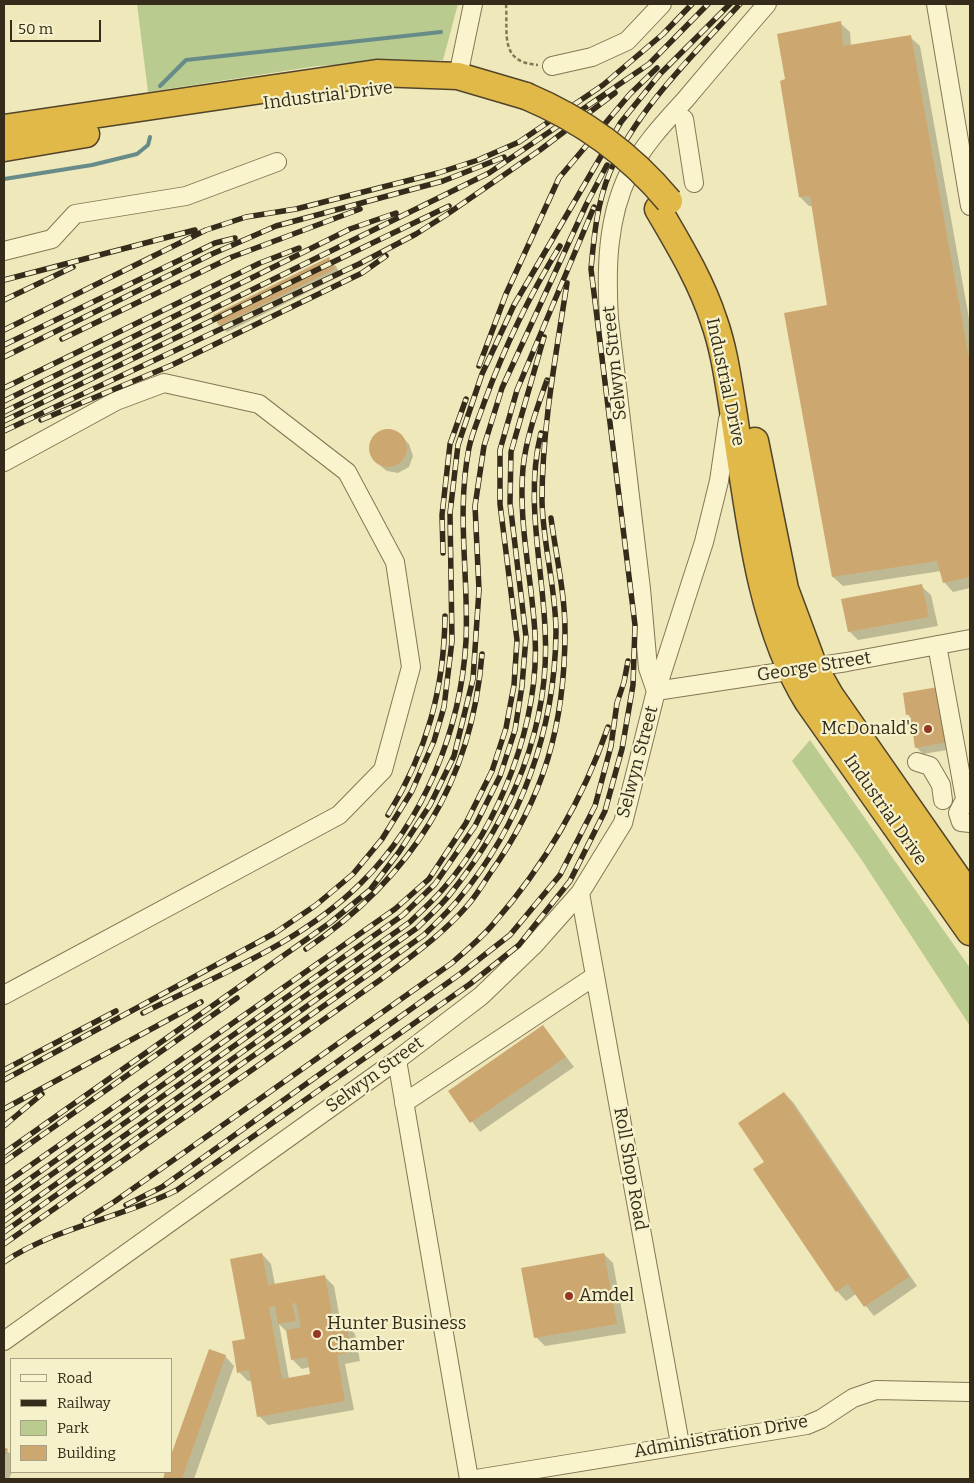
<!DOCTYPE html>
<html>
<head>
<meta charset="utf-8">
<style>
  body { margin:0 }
  #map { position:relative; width:974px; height:1483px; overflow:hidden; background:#eee8bb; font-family:Bitter,serif }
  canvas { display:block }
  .frame { position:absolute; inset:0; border:5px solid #342b1a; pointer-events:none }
  .legend { position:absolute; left:10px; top:1358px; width:162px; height:115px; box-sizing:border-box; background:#f5f1ca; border:1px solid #a8a284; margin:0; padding:6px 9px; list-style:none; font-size:15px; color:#342b1a }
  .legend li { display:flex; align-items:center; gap:10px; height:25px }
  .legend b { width:25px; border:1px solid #a8a284 }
  .scale { position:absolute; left:10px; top:20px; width:91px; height:22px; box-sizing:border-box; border:2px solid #342b1a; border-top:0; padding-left:6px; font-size:15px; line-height:18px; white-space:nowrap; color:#342b1a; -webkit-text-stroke:4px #f5f1ca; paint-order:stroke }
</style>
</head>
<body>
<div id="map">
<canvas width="974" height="1483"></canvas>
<div class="frame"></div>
<ul class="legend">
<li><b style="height:6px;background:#f9f4ce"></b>Road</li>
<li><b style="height:6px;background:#342b1a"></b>Railway</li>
<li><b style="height:14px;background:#bacb8f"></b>Park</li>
<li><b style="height:14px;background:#cda770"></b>Building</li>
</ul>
<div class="scale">50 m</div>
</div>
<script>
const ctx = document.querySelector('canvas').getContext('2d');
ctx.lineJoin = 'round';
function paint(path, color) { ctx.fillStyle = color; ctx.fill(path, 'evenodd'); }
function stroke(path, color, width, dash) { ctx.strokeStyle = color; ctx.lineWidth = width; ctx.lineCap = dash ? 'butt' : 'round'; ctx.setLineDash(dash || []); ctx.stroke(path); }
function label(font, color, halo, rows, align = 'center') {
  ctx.font = font + ' Bitter,serif'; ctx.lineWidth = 4.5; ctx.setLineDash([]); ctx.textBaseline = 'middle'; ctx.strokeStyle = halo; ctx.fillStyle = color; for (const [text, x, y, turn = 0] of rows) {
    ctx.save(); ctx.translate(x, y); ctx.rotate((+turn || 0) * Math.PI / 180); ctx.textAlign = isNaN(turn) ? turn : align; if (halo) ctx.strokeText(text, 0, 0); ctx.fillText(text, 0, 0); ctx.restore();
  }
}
paint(new Path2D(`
  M137,4H458L443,60L317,66L148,92Z
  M810,740L970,968V1026L861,859L792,761Z`), '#bacb8f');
paint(new Path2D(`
  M840,23L850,32L851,46L910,37L920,46L970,324V588L953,592L944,582L941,571L843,586L833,577L829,306L813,206H809L800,197L786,80Z
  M329,259L336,266L341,276L227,332L220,325Z
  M387,430L398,433L409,444L413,456L409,467L398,473L387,471L383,468L375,461L370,450L372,439Z
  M921,586L931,595L938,626L858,640L849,631Z
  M904,694L953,749L923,754L916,747L912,719L907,714Z
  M543,1026L574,1067L480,1132L449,1091Z
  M784,1093L793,1102L917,1286L874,1316L856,1294L846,1301L837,1291L755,1169L766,1162Z
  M262,1254L271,1264L275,1285L324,1276L334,1286L341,1325H346L355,1334L360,1361L345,1364L354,1410L268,1425L259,1416L252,1381H248L239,1372ZM279,1324L287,1332L292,1359L302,1369L310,1367L311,1375L289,1379Z
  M604,1254L613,1263L626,1333L545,1346L536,1337Z
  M225,1356L234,1366L194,1479H164L167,1472H171Z
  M4,1449L11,1454L12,1472L9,1479H4Z`), '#0003');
stroke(new Path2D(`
  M160,86L186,60L441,32
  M4,179L92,165L137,154L148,145L150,137`), '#678b89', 4);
paint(new Path2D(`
  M841,21L843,46L911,35L970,363V577L943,583L937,561L832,577L784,313L827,305L810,196L799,197L780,81L785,79L777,34Z
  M329,257L335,269L219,326L213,315Z
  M369 448a19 19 0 1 1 38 0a19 19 0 1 1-38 0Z
  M922,584L929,617L848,632L841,599Z
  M938,687L947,742L915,748L910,714L906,715L903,693Z
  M543,1025L566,1057L470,1123L448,1091Z
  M784,1092L909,1277L864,1307L848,1284L836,1292L753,1169L764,1162L738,1123Z
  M262,1253L268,1285L325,1275L334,1325L346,1323L351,1352L337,1355L345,1401L257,1417L249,1370L237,1373L232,1341L245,1339L230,1259ZM296,1303L301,1327L286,1330L291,1360L307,1357L310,1374L282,1379L269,1307L275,1306L278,1324L296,1321L292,1304Z
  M604,1253L617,1324L534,1338L521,1268Z
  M209,1349L226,1355L182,1479H163L165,1472H171V1455Z
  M4,1447L8,1449L4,1460Z`), '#cda770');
const minor = new Path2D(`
  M936,4L970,206
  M552,66L592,57L627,41L662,4
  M458,76L473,4
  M684,119L694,183
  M4,251L52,239L75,214L186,196L277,162
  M4,462L116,401L164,383L259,404L347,472L395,562L411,667L383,770L339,815L4,995
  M937,645L966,804
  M656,691L648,668L641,589L609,319C606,269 607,218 629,173C643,145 665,122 685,100C712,68 739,36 767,4
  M656,691L847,662L970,639
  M917,762L930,766L941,785L943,800
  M970,804L962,805L958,813L961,822L970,823
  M580,893L680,1444
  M397,1060L469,1479
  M404,1103L595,976
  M4,1341L397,1060L481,996L534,945L580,893L623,823L656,691L704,542L719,481L728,419
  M476,1479L807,1425L821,1419L853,1398L876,1390L970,1392`);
const highway = new Path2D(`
  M4,128L377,73L458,76L526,96
  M4,148L86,134
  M658,209C679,245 701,281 714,321C724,349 728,380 733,410C748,504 757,620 808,702L970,932
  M755,441L785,589L814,667L830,695L970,896`);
stroke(minor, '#857755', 20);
stroke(highway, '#52442a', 29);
stroke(new Path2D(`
  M506,4C508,35 499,62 538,65`), '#857755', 2.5, [4, 2.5]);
stroke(minor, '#f9f4ce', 18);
stroke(highway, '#e1b948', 26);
const rail = new Path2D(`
  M4,280L195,230
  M4,300L73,267
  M4,330L206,230L246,217L296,209L438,173L478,160L519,142L603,85L663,34L692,4
  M62,339L232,257L360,209
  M4,345L215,243L235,238
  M4,357L212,254L276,226L443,181L504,157
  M479,366L506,294L559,178L630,94L657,68
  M4,388L260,263L299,248
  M4,401L350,229L396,213
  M4,412L489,173L649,64L708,4
  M41,420L172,365L362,273L386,256
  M4,421L449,206
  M4,431L359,264L416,234L446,215L540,150L615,93
  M443,553L442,515L450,444L466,399
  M388,815C427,751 444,690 445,616
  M306,949C412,877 472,782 482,654
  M143,1013C218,975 301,943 361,883C424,821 461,729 466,641C469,576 456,514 469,448C472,433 479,418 484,403C504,348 529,296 560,246
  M4,1070L116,1011
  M4,1080L275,933L316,905L353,874L382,839L412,791L434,741L444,707L452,641L450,513L458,445L482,374L514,305L621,122L660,74L730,4
  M4,1109L201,1002
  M4,1126L42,1094
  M4,1153L331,922L370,890L399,852L430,805L454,756L473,679L479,590L475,506L484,446L502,388L586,205L607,165
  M4,1162L237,998
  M4,1184L395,909L429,879L466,823L492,771L506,728L514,685L517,640L500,504V450L517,390L594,207
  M4,1197L403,915L435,884L475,826L500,776L515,730L522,686L526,637L510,503L511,452L544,337
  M126,1205L162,1187L460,974L510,935L560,875L595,806L611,746L617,703L624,682L628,661
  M4,1208L410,922C421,911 433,901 443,889C500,824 540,722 535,634C532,579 518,523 523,468C526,438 537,408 547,380
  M85,1220L114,1202L452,963C466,950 482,938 494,923C544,866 583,799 608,727
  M4,1221L417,928C428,917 441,906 451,893C511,818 551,726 545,628C542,563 525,497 541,433
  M4,1232L424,935C435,924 448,912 458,900C521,825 555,730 556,632C556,589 543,545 542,501C542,428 556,355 567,283
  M4,1244L380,980C410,957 442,935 467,906C475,897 482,886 489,875C544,798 565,725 565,631C565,594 556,555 551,518
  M4,1262C56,1227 121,1218 177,1190L470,984L519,945L570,881L605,811L622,749L633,685L635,625L591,269C594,236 597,203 610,172C635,111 696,52 740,4`);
stroke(rail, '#342b1a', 5.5);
stroke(rail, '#f5f1ca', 4, [11]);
const highwayBridge = new Path2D(`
  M526,96C583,120 630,154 669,201`);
stroke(highwayBridge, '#52442a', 29, []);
stroke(highwayBridge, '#e1b948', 26);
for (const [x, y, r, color] of [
  [928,729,5,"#943824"],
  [569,1296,5,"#943824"],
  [317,1334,5,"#943824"]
]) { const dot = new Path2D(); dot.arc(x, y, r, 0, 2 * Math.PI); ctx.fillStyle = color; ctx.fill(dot); stroke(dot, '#f5f1ca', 2); }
label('18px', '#342b1a', '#f5f1ca', [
  ["Industrial Drive",328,96,-7],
  ["Selwyn Street",615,363,-96],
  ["Industrial Drive",725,382,78],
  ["George Street",814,667,-9],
  ["Selwyn Street",638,762,-75],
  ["Industrial Drive",885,810,55],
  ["Selwyn Street",375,1075,-36],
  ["Roll Shop Road",630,1169,80],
  ["Administration Drive",721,1437,-10]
]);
label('18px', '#342b1a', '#f5f1ca', [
  ["McDonald's",918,729,"right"],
  ["Amdel",579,1296],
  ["Hunter Business",327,1324],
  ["Chamber",327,1345]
], 'left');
</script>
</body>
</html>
